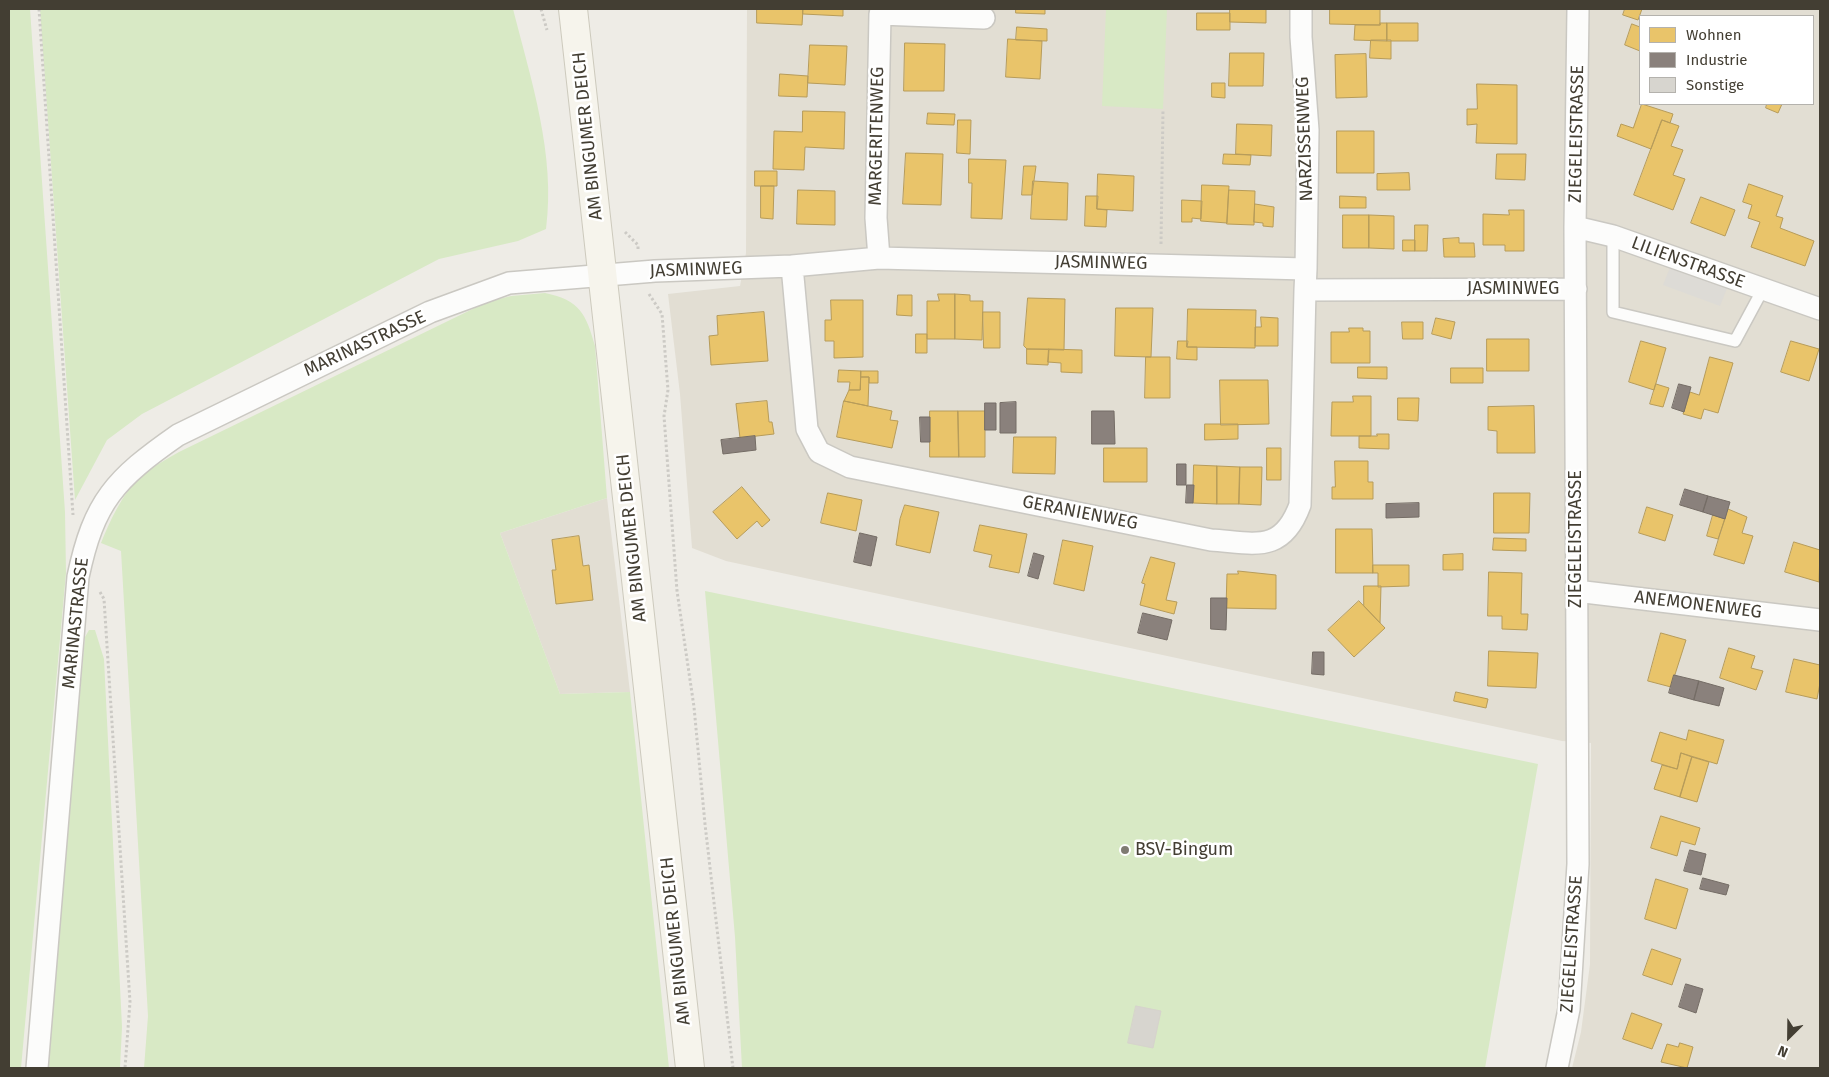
<!DOCTYPE html>
<html>
<head>
<meta charset="utf-8">
<style>
  body { margin:0 }
  #map { position:relative; width:1829px; height:1077px; overflow:hidden; background:#eeece6; font-family:"Fira Sans",sans-serif }
  canvas { display:block }
  .frame { position:absolute; inset:0; border:10px solid #433e33; pointer-events:none }
  .legend { position:absolute; left:1639px; top:15px; width:175px; height:90px; box-sizing:border-box; background:#fff; border:1px solid #b4b2ad; margin:0; padding:6px 9px; list-style:none; font-size:15px; color:#433e33 }
  .legend li { display:flex; align-items:center; gap:10px; height:25px }
  .legend b { width:25px; border:1px solid #b4b2ad }
  .north { position:absolute; left:1764px; top:1012px; width:50px; height:50px; -webkit-text-stroke:4px #fff; paint-order:stroke; rotate:203deg; font-size:14px; font-weight:700; line-height:20px; text-align:center; color:#433e33 }
  .north::after { content:''; display:block; margin:auto; width:18px; height:22px; background:#433e33; clip-path:polygon(50% 0,100% 100%,50% 72%,0 100%) }
</style>
</head>
<body>
<div id="map">
<canvas width="1829" height="1077"></canvas>
<div class="frame"></div>
<ul class="legend">
<li><b style="height:14px;background:#e9c46a"></b>Wohnen</li>
<li><b style="height:14px;background:#8a817c"></b>Industrie</li>
<li><b style="height:14px;background:#d7d5cf"></b>Sonstige</li>
</ul>
<div class="north">N</div>
</div>
<script>
const ctx = document.querySelector('canvas').getContext('2d');
ctx.lineJoin = 'round';
function paint(path, color) { ctx.fillStyle = color; ctx.fill(path, 'evenodd'); }
function stroke(path, color, width, dash) { ctx.strokeStyle = color; ctx.lineWidth = width; ctx.lineCap = dash ? 'butt' : 'round'; ctx.setLineDash(dash || []); ctx.stroke(path); }
function label(font, color, halo, rows, align = 'center') {
  ctx.font = font + ' "Fira Sans",sans-serif'; ctx.lineWidth = 5; ctx.setLineDash([]); ctx.textBaseline = 'middle'; ctx.strokeStyle = halo; ctx.fillStyle = color; for (const [text, x, y, turn = 0] of rows) {
    ctx.save(); ctx.translate(x, y); ctx.rotate((+turn || 0) * Math.PI / 180); ctx.textAlign = isNaN(turn) ? turn : align; if (halo) ctx.strokeText(text, 0, 0); ctx.fillText(text, 0, 0); ctx.restore();
  }
}
paint(new Path2D(`
  M747,9H1820V1068H1572L1581,1032L1590,964L1591,743L1562,741L726,561L692,548L680,394L668,294L740,286L746,253ZM1640,16H1813V104H1640Z
  M607,498L630,692L560,694L500,533Z`), '#e2ded3');
paint(new Path2D(`
  M9,9H30L65,512L66,573L21,1068H9Z
  M40,9H513C531,80 556,155 546,229L518,241L439,259L142,414L107,440L75,500Z
  M1106,9H1167L1163,109L1102,106Z
  M545,293C580,300 586,314 595,346L607,498L500,533L560,694L630,692L669,1068H144L148,1016L121,551L101,543C111,519 124,489 146,472C156,465 168,458 179,452L487,302L511,296Z
  M705,591L1538,764L1485,1068H742L735,937Z
  M89,630H95L104,659L122,1027L120,1068H45L85,637Z`), '#d8e9c5');
paint(new Path2D(`
  M1671,265L1728,286L1720,306L1663,285Z`), '#dddbd6');
const homes = new Path2D(`
  M757,9H803L802,25L757,23Z
  M803,9H843V16L803,14Z
  M1016,9H1045V14L1016,13Z
  M1230,9H1266V23L1230,22Z
  M1330,9H1380V25L1330,24Z
  M1625,9H1642L1638,20L1623,15Z
  M1197,13H1230V30H1197Z
  M1380,23H1387V41L1354,40L1355,25H1380Z
  M1387,23H1418V41H1387Z
  M1632,24L1640,27V51L1625,45Z
  M1017,27L1047,29V41L1016,40Z
  M1008,39L1042,41L1040,79L1006,77Z
  M1371,40H1391V59L1370,58Z
  M905,43L945,44L944,91H904Z
  M810,45L847,46L845,85L808,83Z
  M1230,53H1264L1263,86H1229Z
  M1366,54L1367,97L1336,98L1335,55Z
  M780,74L808,76L807,97L779,96Z
  M1212,83H1225V98L1212,97Z
  M1477,84L1517,85V144L1476,143L1477,124L1467,125V109H1477Z
  M1642,104L1673,114L1670,123L1662,120L1651,149L1617,136L1621,124L1633,128Z
  M1767,104H1782L1778,113L1766,108Z
  M803,111L845,112L844,149L805,147L804,170L773,169L774,131L802,132Z
  M928,113L955,114L954,125L927,124Z
  M958,120H971L970,154L957,153Z
  M1662,120L1679,126L1671,146L1683,150L1673,175L1685,179L1673,210L1634,195Z
  M1237,124L1272,125L1271,156L1236,154Z
  M1337,131H1374V173H1337Z
  M906,153L943,154L941,205L903,204Z
  M1224,154L1251,155L1250,165L1223,164Z
  M1497,154H1526L1525,180L1496,179Z
  M969,159L1006,160L1002,219L971,218L972,183H969Z
  M1024,166H1036L1032,195H1022Z
  M755,171H777V186H755Z
  M1409,173L1410,190H1377V174Z
  M1098,174L1134,176L1133,211L1097,209Z
  M1033,181L1068,183L1067,220L1031,219Z
  M1749,184L1783,196L1776,216L1783,218L1780,228L1814,241L1805,266L1751,247L1760,222L1748,218L1752,205L1743,202Z
  M1202,185L1229,186L1227,223L1201,221Z
  M761,186H774L773,219L761,218Z
  M798,190L835,191V225L797,224Z
  M1229,190L1255,191L1254,225L1227,224Z
  M1086,196H1098L1097,209L1107,210L1106,227L1085,226Z
  M1340,196L1366,197V208H1340Z
  M1701,197L1735,210L1725,236L1691,223Z
  M1182,200L1202,201L1201,219L1192,218V222H1182Z
  M1255,204L1274,207L1273,227L1263,226V223L1254,222Z
  M1509,210H1524V251H1505V245H1483V214L1509,215Z
  M1343,215H1369V248H1343Z
  M1369,215L1394,216V249L1369,248Z
  M1415,225H1428L1427,251H1415Z
  M1459,238V243H1474L1475,257H1444L1443,239Z
  M1403,240H1415V251H1403Z
  M938,294H955V339H927V301H939Z
  M955,294L970,295V301H983L982,340L955,339Z
  M898,295H912V316L897,315Z
  M1028,298L1065,299L1064,350L1027,349L1024,346Z
  M831,300H863V357L834,358V341H825V320H831Z
  M1116,308H1153L1151,357L1115,356Z
  M1188,309L1256,310L1255,348L1187,347Z
  M764,312L768,361L711,365L709,336L718,335L717,316Z
  M983,312H1000V348H984Z
  M1261,317L1278,318V346H1255V327H1261Z
  M1436,318L1455,322L1451,339L1432,334Z
  M1402,322H1423V339H1403Z
  M1349,328H1363V331H1370V363H1331V332H1349Z
  M916,334H927V353H916Z
  M1487,339H1529V371H1487Z
  M1178,341H1188L1187,347H1197V360L1177,359Z
  M1641,341L1666,348L1654,390L1629,382Z
  M1791,341L1819,349L1809,381L1781,372Z
  M1027,349H1049L1048,365L1027,364Z
  M1049,349L1082,350V373L1061,372V363L1048,362Z
  M1146,357H1170V398H1145Z
  M1710,357L1733,363L1718,413L1704,409L1701,419L1683,414L1690,392L1699,395Z
  M1358,367H1387V379L1358,378Z
  M1451,368H1483V383H1451Z
  M839,370L861,371L860,390H849L850,382H838Z
  M861,371H878V383H869V377H861Z
  M861,377H869L868,406L844,401L849,390H860Z
  M1220,380H1268L1269,424L1221,425Z
  M1656,384L1669,388L1663,407L1650,404Z
  M1353,396H1371V436H1331L1332,402H1353Z
  M1398,398H1419L1418,421L1398,420Z
  M767,401L769,422H772L774,434L740,438L736,404Z
  M844,401L892,411L890,420L898,421L892,448L837,437Z
  M1534,406L1535,453H1497V431L1488,430V407Z
  M930,411H958L959,457H930Z
  M958,411H985V457H959Z
  M1205,424H1238V439L1205,440Z
  M1377,434H1389V449L1359,448V436H1377Z
  M1014,437H1056L1055,474L1013,473Z
  M1104,448H1147V482H1104Z
  M1267,448H1281V480H1267Z
  M1335,461H1368V482H1373V499H1332V487H1335Z
  M1194,465L1217,466V504L1193,503Z
  M1217,466L1240,467L1239,504H1217Z
  M1240,467H1262L1261,505L1239,504Z
  M742,487L770,520L762,527L757,521L737,539L713,512Z
  M828,493L862,500L856,531L821,523Z
  M1494,493H1530L1529,533H1494Z
  M905,505L939,512L930,553L896,545L900,519Z
  M1647,507L1673,515L1665,541L1639,533Z
  M1728,509L1747,517L1742,533L1753,536L1744,564L1714,555Z
  M1713,515L1725,519L1718,539L1707,536Z
  M980,525L1027,534L1019,573L989,567L992,555L974,551Z
  M1336,529H1372L1373,573H1336Z
  M579,536L583,566L589,565L593,600L556,604L552,570H556L552,540Z
  M1494,538L1526,539V551L1493,550Z
  M1063,540L1093,546L1084,591L1054,584Z
  M1794,542L1820,550L1819,582L1785,572Z
  M1463,554V570H1443V555Z
  M1151,557L1175,563L1166,600L1177,602L1174,614L1140,605L1145,584L1142,583Z
  M1373,565H1409V586L1378,587V573H1373Z
  M1238,571L1276,575V609L1226,608L1227,574H1238Z
  M1489,572L1522,573L1521,614H1528L1527,630L1502,629V616H1488Z
  M1364,586H1381L1380,623L1364,606Z
  M1359,601L1385,628L1354,657L1328,630Z
  M1661,633L1686,640L1671,687L1648,681Z
  M1729,648L1755,656L1751,668L1763,671L1756,690L1720,678Z
  M1489,651L1538,653L1536,688L1488,686Z
  M1794,659L1820,665V683L1817,699L1786,692Z
  M1456,692L1488,699L1486,708L1454,701Z
  M1689,730L1724,740L1717,764L1681,753L1677,769L1651,761L1660,732L1686,740Z
  M1681,753L1692,757L1680,797L1654,789L1662,765L1677,769Z
  M1692,757L1709,762L1697,802L1680,797Z
  M1661,816L1700,828L1695,845L1681,841L1677,856L1651,848Z
  M1656,879L1688,889L1676,929L1645,919Z
  M1652,949L1681,959L1672,985L1643,975Z
  M1632,1013L1662,1024L1652,1049L1623,1039Z
  M1680,1043L1693,1047L1687,1068L1661,1062L1667,1044L1678,1047Z`);
paint(homes, '#e9c46a');
stroke(homes, '#b79c5a', 1);
const industry = new Path2D(`
  M1679,384L1691,387L1684,412L1672,408Z
  M1016,402V433H1000V403Z
  M985,403H996V430H985Z
  M1092,411H1114L1115,444H1092Z
  M920,417H930V442H921Z
  M755,436L756,450L723,454L721,440Z
  M1177,464H1186V485H1177Z
  M1187,485H1194L1193,503H1186Z
  M1685,489L1708,496L1703,512L1680,505Z
  M1708,496L1730,502L1725,519L1703,512Z
  M1419,503V517L1386,518V504Z
  M860,533L877,537L871,566L854,562Z
  M1034,553L1044,556L1038,579L1028,576Z
  M1211,598H1227L1226,630L1211,629Z
  M1143,613L1172,620L1167,640L1138,633Z
  M1313,652H1324V675L1312,674Z
  M1674,675L1699,681L1694,700L1669,693Z
  M1699,681L1724,688L1719,706L1694,700Z
  M1690,850L1706,854L1701,875L1684,871Z
  M1703,878L1729,885L1726,895L1700,889Z
  M1686,984L1703,989L1696,1013L1679,1007Z`);
paint(industry, '#8a817c');
stroke(industry, '#756d66', 1);
const building = new Path2D(`
  M1136,1006L1161,1011L1153,1048L1128,1043Z`);
paint(building, '#d7d5cf');
stroke(building, '#d6d3cc', 1);
const lane = new Path2D(`
  M1613,236V312L1735,341L1763,289`);
const street = new Path2D(`
  M1301,9V37L1308,130L1306,269
  M1575,227L1613,236L1820,309
  M879,258L876,218L880,14L984,18
  M792,266L807,429L819,452L850,467L1211,540C1255,543 1282,554 1300,505L1305,290
  M1576,591L1820,620
  M37,1068L78,577C94,501 115,479 178,435L430,312L509,283L655,271L792,266L879,258L1306,269L1305,290L1576,289
  M1557,1068L1569,1009L1578,864L1575,227L1578,9`);
const secondary = new Path2D(`
  M573,9L690,1068`);
stroke(lane, '#cac8c2', 14);
stroke(street, '#cac8c2', 24);
stroke(secondary, '#cdcabd', 30);
stroke(new Path2D(`
  M39,9L73,515
  M541,9L547,30
  M625,232L638,245V251
  M1161,244L1163,109
  M649,294L662,314L668,390L664,416L677,591L694,707L705,824L733,1068
  M100,592L104,599L130,1002L125,1068`), '#cccac5', 3, [2.5, 2.5]);
stroke(lane, '#fcfcfb', 11);
stroke(street, '#fcfcfb', 21);
stroke(secondary, '#f6f4ec', 28);
for (const [x, y, r, color] of [
  [1125,850,5,"#7f7b72"]
]) { const dot = new Path2D(); dot.arc(x, y, r, 0, 2 * Math.PI); ctx.fillStyle = color; ctx.fill(dot); stroke(dot, '#fff', 2); }
label('18px', '#433e33', '#fff', [
  ["ZIEGELEISTRASSE",1577,134,-89],
  ["AM BINGUMER DEICH",588,136,-96],
  ["MARGERITENWEG",877,136,-89],
  ["NARZISSENWEG",1305,139,-92],
  ["JASMINWEG",1101,263,1],
  ["LILIENSTRASSE",1688,263,20],
  ["JASMINWEG",696,270,-2],
  ["JASMINWEG",1513,289],
  ["MARINASTRASSE",365,344,-25],
  ["GERANIENWEG",1080,513,11],
  ["AM BINGUMER DEICH",632,538,-96],
  ["ZIEGELEISTRASSE",1576,539,-90],
  ["ANEMONENWEG",1698,605,7],
  ["MARINASTRASSE",76,623,-84],
  ["AM BINGUMER DEICH",676,941,-96],
  ["ZIEGELEISTRASSE",1572,944,-86]
]);
label('18px', '#433e33', '#fff', [
  ["BSV-Bingum",1135,850]
], 'left');
</script>
</body>
</html>
